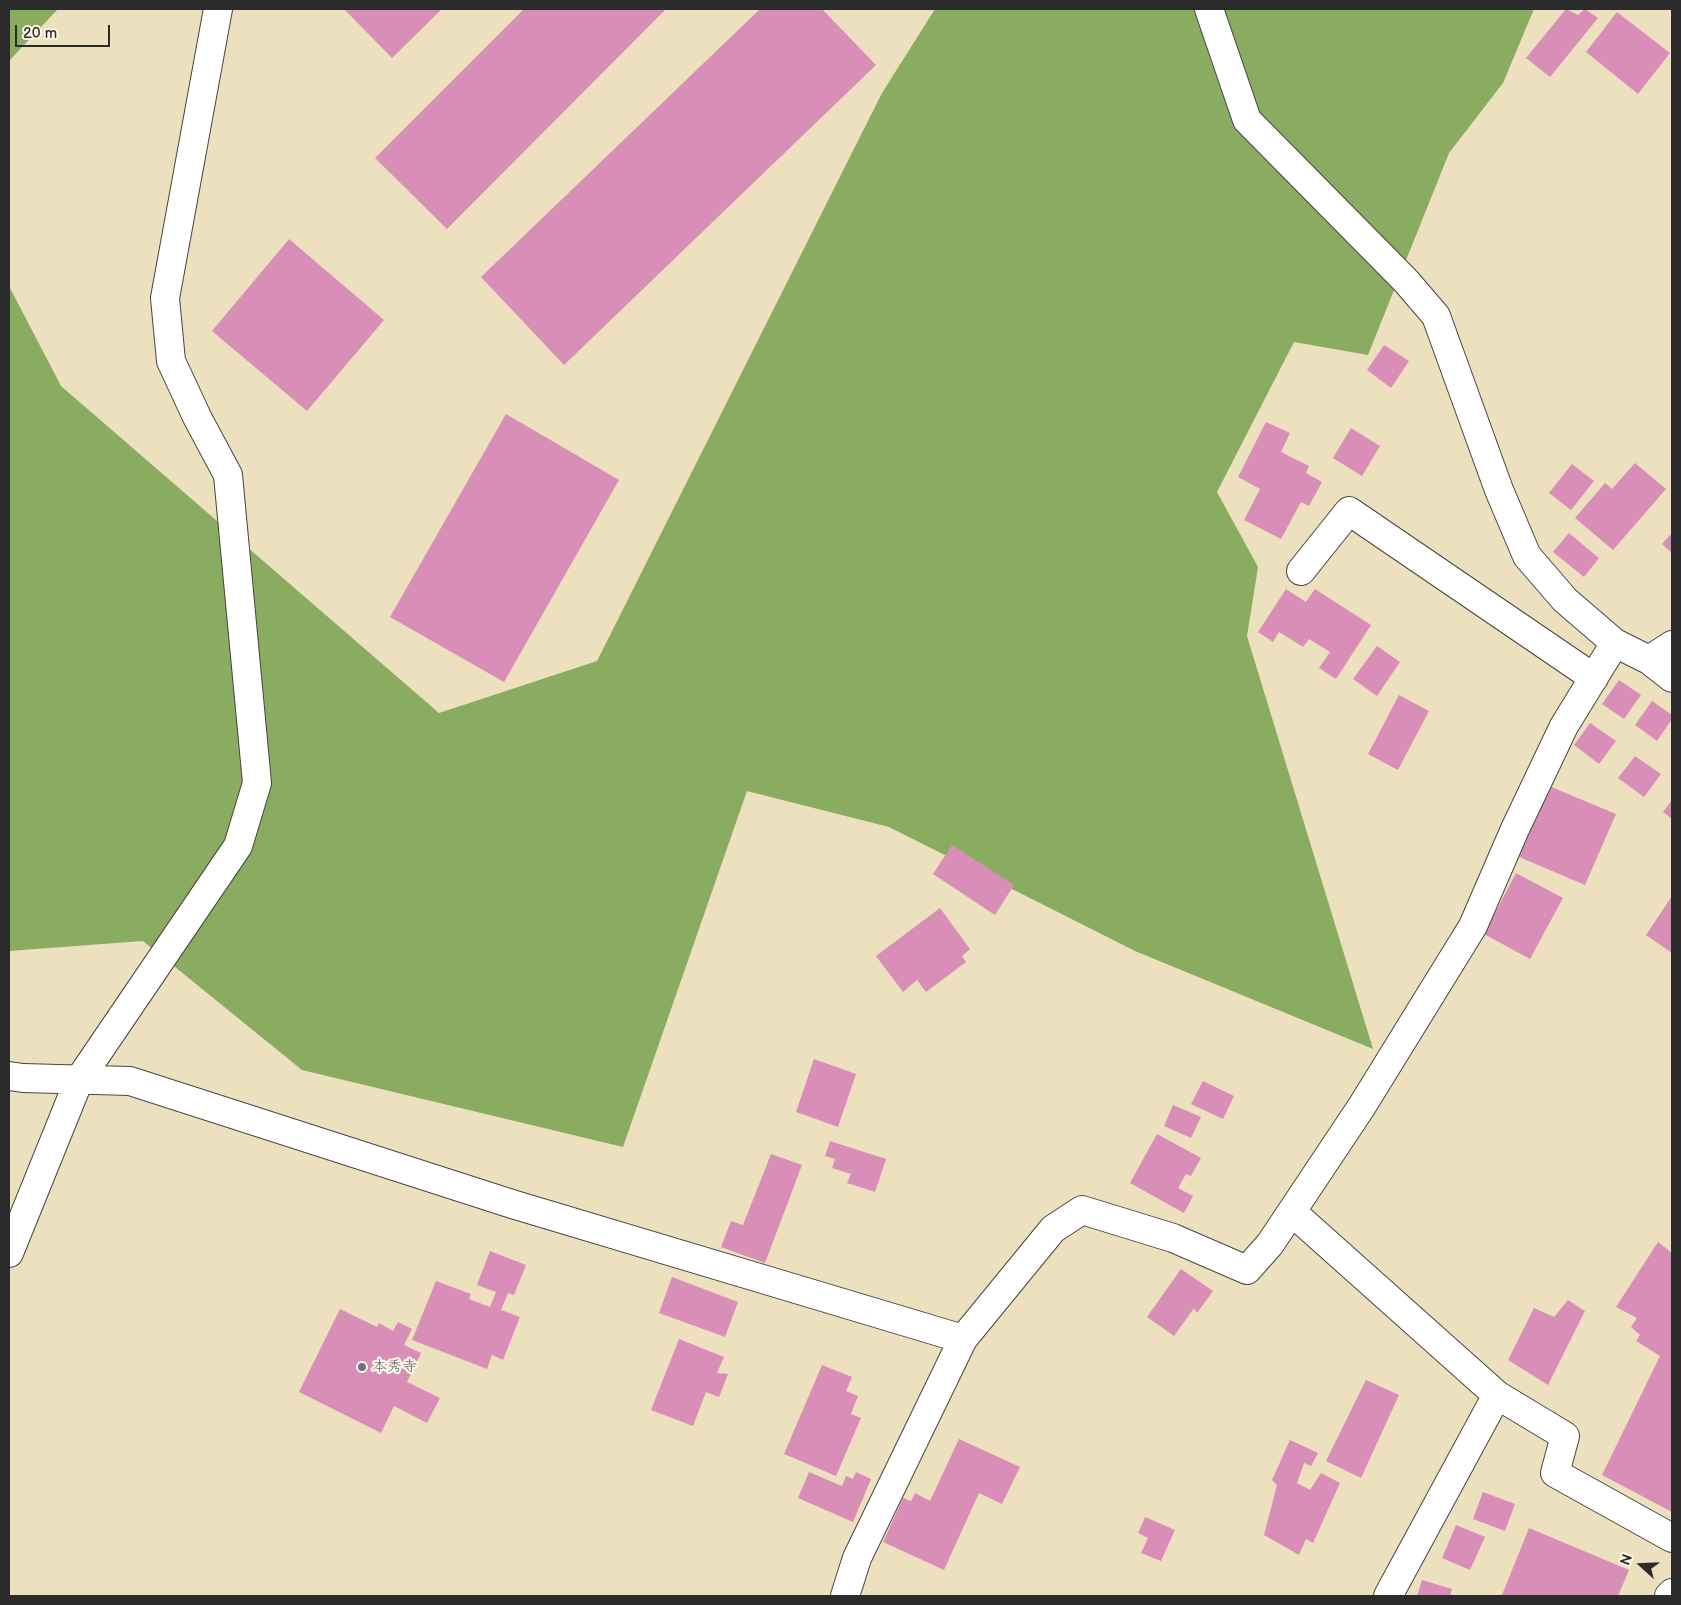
<!DOCTYPE html>
<html>
<head>
<meta charset="utf-8">
<style>
  body { margin:0 }
  #map { position:relative; width:1681px; height:1605px; overflow:hidden; background:#ece0be; font-family:"Balsamiq Sans",sans-serif }
  canvas { display:block }
  .frame { position:absolute; inset:0; border:10px solid #2b2b2b; pointer-events:none }
  .north { position:absolute; left:1616px; top:1540px; width:50px; height:50px; -webkit-text-stroke:4px #fcf5e5; paint-order:stroke; rotate:290deg; font-size:14px; font-weight:700; line-height:20px; text-align:center; color:#2b2b2b }
  .north::after { content:''; display:block; margin:auto; width:18px; height:22px; background:#2b2b2b; clip-path:polygon(50% 0,100% 100%,50% 72%,0 100%) }
  .scale { position:absolute; left:15px; top:25px; width:95px; height:22px; box-sizing:border-box; border:2px solid #2b2b2b; border-top:0; padding-left:6px; font-size:15px; line-height:18px; white-space:nowrap; color:#2b2b2b; -webkit-text-stroke:4px #fcf5e5; paint-order:stroke }
</style>
</head>
<body>
<div id="map">
<canvas width="1681" height="1605"></canvas>
<div class="frame"></div>
<div class="north">N</div>
<div class="scale">20 m</div>
</div>
<script>
const ctx = document.querySelector('canvas').getContext('2d');
ctx.lineJoin = 'round';
function paint(path, color) { ctx.fillStyle = color; ctx.fill(path, 'evenodd'); }
function stroke(path, color, width, dash) { ctx.strokeStyle = color; ctx.lineWidth = width; ctx.lineCap = dash ? 'butt' : 'round'; ctx.setLineDash(dash || []); ctx.stroke(path); }
function label(font, color, halo, rows, align = 'center') {
  ctx.font = font + ' "Balsamiq Sans","Klee One",sans-serif'; ctx.lineWidth = 4.5; ctx.setLineDash([]); ctx.textBaseline = 'middle'; ctx.strokeStyle = halo; ctx.fillStyle = color; for (const [text, x, y, turn = 0] of rows) {
    ctx.save(); ctx.translate(x, y); ctx.rotate((+turn || 0) * Math.PI / 180); ctx.textAlign = isNaN(turn) ? turn : align; if (halo) ctx.strokeText(text, 0, 0); ctx.fillText(text, 0, 0); ctx.restore();
  }
}
paint(new Path2D(`
  M9,9H58L9,61Z
  M935,9H1534L1503,83L1449,153L1368,355L1294,342L1217,492L1258,567L1247,636L1373,1049L1135,951L889,827L747,791L623,1147L302,1070L143,941L9,951V286L61,386L439,713L597,661L882,93Z`), '#8aac60');
paint(new Path2D(`
  M344,9H442L392,58Z
  M524,9H666L447,229L375,158Z
  M760,9H822L876,65L564,365L481,277Z
  M1566,9L1578,15L1585,9L1598,18L1550,77L1526,58Z
  M1617,12L1670,53L1638,94L1586,52Z
  M289,239L384,320L307,411L212,331Z
  M1384,345L1409,361L1391,388L1367,370Z
  M506,414L619,480L504,682L390,617Z
  M1266,422L1290,433L1281,452L1309,466L1306,473L1322,482L1309,506L1301,502L1281,539L1244,520L1260,489L1238,477Z
  M1351,428L1380,446L1362,476L1333,458Z
  M1635,463L1666,489L1613,550L1575,518L1605,483L1612,489Z
  M1572,464L1594,481L1571,510L1549,493Z
  M1569,533L1599,558L1584,577L1553,552Z
  M1672,533V553L1662,544Z
  M1286,589L1306,602L1315,589L1371,625L1336,679L1319,668L1330,652L1309,639L1303,647L1279,632L1273,642L1258,632Z
  M1377,646L1400,662L1377,696L1353,679Z
  M1619,680L1641,695L1624,719L1602,704Z
  M1399,695L1429,711L1398,770L1368,754Z
  M1652,701L1672,715V719L1657,741L1635,725Z
  M1590,723L1616,741L1599,764L1574,745Z
  M1635,756L1661,774L1644,797L1618,778Z
  M1549,786L1616,814L1585,885L1519,857Z
  M1672,800V819L1663,812Z
  M952,845L1014,885L995,915L933,874Z
  M1516,873L1563,898L1530,959L1484,934Z
  M1672,896V953L1646,935Z
  M940,908L970,949L962,956L966,962L926,992L917,980L903,992L876,956Z
  M814,1059L856,1074L838,1127L796,1112Z
  M1203,1081L1234,1096L1223,1119L1191,1104Z
  M1173,1105L1201,1117L1191,1138L1164,1126Z
  M1157,1134L1201,1158L1191,1176L1186,1174L1178,1188L1193,1196L1184,1213L1130,1183Z
  M830,1141L886,1159L875,1192L847,1183L851,1174L832,1168L835,1159L825,1156Z
  M771,1154L802,1165L765,1263L721,1247L731,1221L743,1225Z
  M1658,1242L1672,1253V1512L1602,1475L1660,1356L1636,1341L1640,1335L1631,1327L1637,1318L1616,1307Z
  M490,1251L526,1265L514,1295L508,1293L501,1310L520,1317L503,1360L492,1355L487,1369L412,1340L436,1281L471,1294L469,1299L490,1307L496,1292L477,1285Z
  M1181,1269L1213,1291L1197,1313L1194,1308L1174,1336L1147,1317Z
  M672,1277L738,1302L725,1337L659,1313Z
  M1568,1300L1585,1311L1548,1385L1508,1360L1534,1308L1554,1317Z
  M340,1309L377,1327L379,1323L393,1331L398,1322L412,1329L404,1345L421,1353L407,1382L440,1398L427,1423L394,1406L381,1433L299,1392Z
  M679,1339L724,1357L717,1373L728,1374L719,1397L706,1392L693,1426L651,1410Z
  M822,1365L852,1377L846,1391L858,1396L851,1414L861,1418L836,1476L784,1454Z
  M1366,1380L1399,1395L1361,1478L1326,1461Z
  M959,1439L1020,1467L1002,1504L979,1493L944,1570L883,1542L903,1498L911,1501L915,1493L930,1501Z
  M1290,1440L1318,1453L1311,1466L1304,1463L1297,1483L1310,1490L1321,1473L1340,1483L1313,1543L1306,1539L1299,1555L1264,1535L1277,1485L1272,1480Z
  M809,1472L842,1486L846,1476L853,1479L856,1472L871,1479L853,1522L798,1498Z
  M1483,1492L1515,1504L1505,1531L1473,1519Z
  M1145,1517L1175,1530L1161,1561L1141,1553L1148,1538L1138,1533Z
  M1456,1525L1485,1537L1470,1570L1442,1558Z
  M1529,1528L1629,1570L1618,1596L1502,1595Z
  M1422,1580L1452,1589L1450,1596H1417Z`), '#d98eb8');
const street = new Path2D(`
  M1209,9L1247,120L1406,281L1436,316L1499,490L1527,556L1565,600L1615,643L1649,660L1672,678
  M1301,571L1349,511L1594,678
  M1649,660L1672,645
  M9,1076L23,1078L130,1081L512,1204L963,1339
  M1292,1212L1497,1395L1388,1596
  M9,1253L79,1080L238,846L257,783L228,475L197,417L171,361L165,298L218,9
  M1497,1395L1565,1436L1555,1473L1672,1538
  M845,1596L857,1558L963,1339L1053,1229L1082,1210L1173,1238L1247,1270L1270,1244L1362,1106L1473,926L1515,829L1564,726L1615,643
  M1669,1596L1672,1593`);
stroke(street, '#484641', 30);
stroke(street, '#fff', 28);
for (const [x, y, r, color] of [
  [362,1367,5,"#6b7280"]
]) { const dot = new Path2D(); dot.arc(x, y, r, 0, 2 * Math.PI); ctx.fillStyle = color; ctx.fill(dot); stroke(dot, '#fcf5e5', 2); }
label('15px', '#5b616d', '#fcf5e5', [
  ["本秀寺",372,1367]
], 'left');
</script>
</body>
</html>
